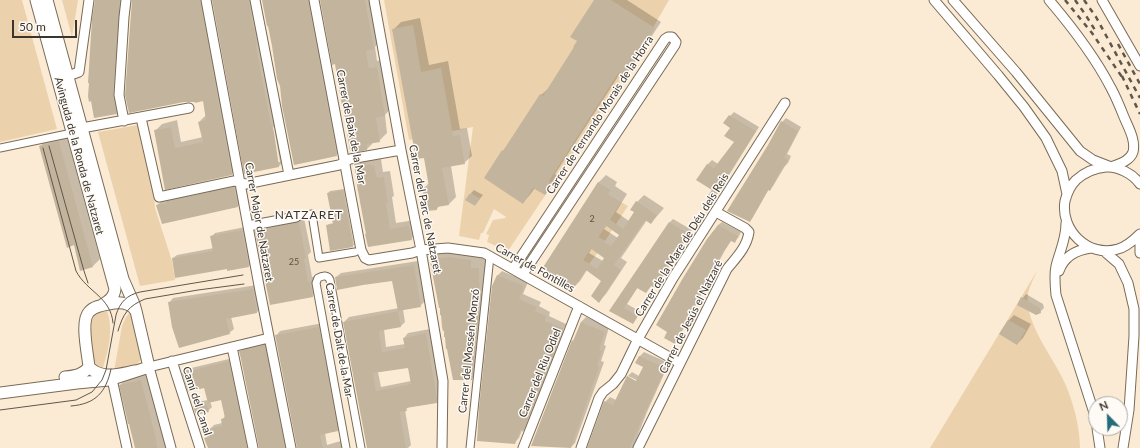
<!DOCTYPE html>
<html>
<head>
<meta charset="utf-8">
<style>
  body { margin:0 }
  #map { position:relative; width:1140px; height:448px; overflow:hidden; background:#fbebd4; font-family:Lato,sans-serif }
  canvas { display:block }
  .north { position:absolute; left:1088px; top:396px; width:40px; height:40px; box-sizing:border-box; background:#fefaf6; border:1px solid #b0aba5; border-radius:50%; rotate:337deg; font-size:11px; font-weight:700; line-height:16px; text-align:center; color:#3b352c }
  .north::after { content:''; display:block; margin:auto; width:14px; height:18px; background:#246c79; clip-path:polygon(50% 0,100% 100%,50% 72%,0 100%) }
  .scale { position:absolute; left:12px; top:20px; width:65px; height:18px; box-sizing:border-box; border:2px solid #3b352c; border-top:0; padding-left:5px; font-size:12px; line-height:14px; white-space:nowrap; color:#3b352c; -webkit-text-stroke:3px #fefaf6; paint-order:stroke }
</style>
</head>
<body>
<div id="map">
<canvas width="1140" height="448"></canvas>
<div class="north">N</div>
<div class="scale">50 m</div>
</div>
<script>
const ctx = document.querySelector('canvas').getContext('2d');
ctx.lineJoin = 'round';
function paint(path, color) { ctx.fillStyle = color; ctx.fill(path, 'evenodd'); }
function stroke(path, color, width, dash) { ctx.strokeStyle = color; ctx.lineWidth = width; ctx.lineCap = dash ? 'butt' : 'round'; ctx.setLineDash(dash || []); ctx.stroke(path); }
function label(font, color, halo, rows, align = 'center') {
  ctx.font = font + ' Lato,sans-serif'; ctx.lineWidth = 3; ctx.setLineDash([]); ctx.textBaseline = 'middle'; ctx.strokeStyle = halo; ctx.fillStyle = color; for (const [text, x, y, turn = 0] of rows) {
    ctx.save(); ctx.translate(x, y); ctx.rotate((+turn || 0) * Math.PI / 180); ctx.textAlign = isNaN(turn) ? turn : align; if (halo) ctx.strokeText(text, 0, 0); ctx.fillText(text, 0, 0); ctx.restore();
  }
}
paint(new Path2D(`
  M0,0H22L57,129L0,142Z
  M62,0H78L72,37Z
  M384,0H669L625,76L508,251L487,242L489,235L486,234L493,220L505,218L506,217L494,209L483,233H481L479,240L459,236L473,127L409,140ZM470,193L480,199L475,206L466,200Z
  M138,125L154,194L155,208L172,261L175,280L140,286L98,132Z
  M621,202L628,206L605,241L598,237Z
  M592,246L599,251L589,264L583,260Z
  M1037,271C1034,278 1030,285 1028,293C1024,321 1050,353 1062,377C1072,397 1080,425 1080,448H930Z
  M107,311C114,330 108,352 102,371L95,366L94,362C93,352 86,324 92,317C96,313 102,312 107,311Z
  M131,311L143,357C137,368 125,368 114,371L122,326L126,317Z`), '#ecd2ac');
paint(new Path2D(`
  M95,0H126L123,106L116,113Z
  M133,0H208L239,167L232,174L166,188L155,131L162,124L177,120L181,142L203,137L199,122L206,115L204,100Z
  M213,0H257L286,159L279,166L245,173ZM274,127L280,162H278L272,128Z
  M264,0H317L344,147L336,155L281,86Z
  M321,0H374L381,40L375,47L377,61L385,59L392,107L385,115L387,133L379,141L374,142L367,149L351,150L348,133L349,132L336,63Z
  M595,0H627L661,22L631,68L625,74L621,72L555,174L558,177L551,188L545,194L535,188L529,196L523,202L503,151L507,146L541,95L548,89L575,47Z
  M420,18L429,65L448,61L460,129L467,128L472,156L464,163L451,166L456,197L449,204L439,206L437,209L424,188L429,183V178L393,30L401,22Z
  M734,112L759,127L716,196L712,200L713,190L697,180L708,164L712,160L718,164L735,142L730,116Z
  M786,118L801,127L787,154L791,156L788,163L785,166L773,186L769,189L753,217L750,221L782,122Z
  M66,134L100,259L93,266L81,270L74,244L40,146L48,139Z
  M361,158L381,159L383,172L390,171L394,196L392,197L396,223L415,220L417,233L411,239L369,246L355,165Z
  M606,175L617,182L615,186L627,194L616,212L629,221L635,212L637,202L644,195L664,208L658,215L651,223L647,220L621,258L627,262L606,294L599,301L603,280L587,270L580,281L573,288L543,268L599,182ZM607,225L620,234L618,238L604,229ZM592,248L605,258L603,261L589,253Z
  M239,182L243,200L238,206L157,205L163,200Z
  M344,189L354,245L352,246L327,226L329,224L334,223L328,193L330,191Z
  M474,190L483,195L475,205L471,193Z
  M304,218L311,252L308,255L312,277H315L318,291L313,296L256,231L261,226Z
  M673,219L692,230L659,283L655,287L652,285L646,292L638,287L627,304L641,312L633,322L611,310L670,222Z
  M722,222L741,232L738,238L734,242L731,240L724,252L678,339L674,343L718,225Z
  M245,227L252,263L249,266L228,268L173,258L177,255L214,248L211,237L215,233Z
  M443,248L481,249V258H490L488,306L489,305L483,368L472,379L441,308L432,259Z
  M418,261L425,301L420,306L403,309L405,322L400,327L384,329L386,347L405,344L404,338L408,333L430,329L441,397L436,402L409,407L405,410L411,445L408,448H368L344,322L349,317L399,308L393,280L336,277L341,273ZM409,367L411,381L381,387L378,372Z
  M502,271L528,282L523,294L541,302L539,306L550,312L549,316L566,324L563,331L564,332L527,427L523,431L522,430L519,438L514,443L491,305H489L491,303L493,286L498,275Z
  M257,285L261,308L257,312L231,317L234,329L229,333L169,303L173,298Z
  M1026,294L1043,304L1044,308L1040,312L1018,304Z
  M1014,315L1031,324L1023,338L1017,344L1000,334L1009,320Z
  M586,317L609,327L604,345L606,346L601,361L604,362L575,443L570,448L573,341L575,339L581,322Z
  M323,323L342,425L337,430L325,433L327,445L344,440L347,448H298L276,336L280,331Z
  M269,342L291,448H260L240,352L245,347Z
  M644,352L669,363L647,412L633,448H589L605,402L610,397L616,400L628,376V378L640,384L641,382L628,376L632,372L639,376L644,367L639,357Z
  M233,358L254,448H209L205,438L211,434L210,429L214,425L222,423V420L225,416L222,399L210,401L212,407L208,411L194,406L197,402L208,400L205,387L183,373L187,369Z
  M152,370L172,448H137L120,385L131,374Z`), '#0003');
paint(new Path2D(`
  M95,0H120L113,95L117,114L94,118L91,101L89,102L88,96L89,83H88L92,19Z
  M132,0H200L232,175L165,190L154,130L171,127L175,148L203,142L198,122L206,120L203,101L195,103V102H184L129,113L125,95Z
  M212,0H249L253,28L254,27L257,45L256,46L271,125H272L274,132L279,167L244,174Z
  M262,0H308L337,156L294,165L282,106L280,86L277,79L272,46L268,26H267Z
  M320,0H365L374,49L366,51L369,68L377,67L385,116L376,118L380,142L367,144V150L352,153L351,151H350L347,133L349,135L340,96L335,64L332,65Z
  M594,0H611L655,28L625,76L619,72L549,181L552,184L545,195L533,188L523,204L484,178L502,150L503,151L540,94L543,96L574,47H573L577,41L570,37Z
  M413,25L421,72L441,68L453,136L460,135L465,164L442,168L449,205L437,207V210L427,211L422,188L429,187L424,158L416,159L392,29Z
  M729,115L756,131L712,201L706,198L712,190L696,180L707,164L714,168L734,142L724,136L730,128L723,123Z
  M781,121L798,131L784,158L788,160L784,167H783L770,191L768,190L750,222L727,211L768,145Z
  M59,141L93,267L80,271L74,245L67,248L39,146Z
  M366,162V165L371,164V166L374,165L377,178L384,177L388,203H386L390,229L408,226L409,227L412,240L368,247L365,234H366L358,191V192L354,164Z
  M598,182L611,190L608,194L621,202L609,219L623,229L634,212L630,210L636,201L657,215L651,224L645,220L614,265L621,270L599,303L591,296L601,281L586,270L573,289L542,269ZM605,225L619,235L611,246L598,237ZM590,248L604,258L597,269L583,260Z
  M234,187L238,207L162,224L156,205L167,203V201Z
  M343,190L353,247L330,251L326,225L333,224L327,193Z
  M470,193L480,199L475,206L465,200Z
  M299,222L306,258L304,259L308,282L310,281L313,297L270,305L255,231Z
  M669,222L689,234L655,288L651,286L646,293L637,288L624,308L638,316L633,324L609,311Z
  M718,225L738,236L735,243L731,241L720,257L675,344L664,338L667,332L656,325L683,278L707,239Z
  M242,230L249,267L227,271V269L175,278L172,258L213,251L210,236Z
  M450,257L471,260V268H479V282L480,283L477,317L479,314L472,380H453L447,349H446L445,337H444V331H443L442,327L441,315H440V308H439L430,261H431V259Z
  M414,265L421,307L398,311L401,327L379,331L382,352L405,348L403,338L426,333L437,398V403L406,408L407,411L400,412L406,448H367L343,322L398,311L392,281L363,285L337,290L335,277ZM408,368L411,384L376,391L373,373Z
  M497,275L524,286L519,299L537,307L535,311L546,316L545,321L563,328L559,336H561L523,432L521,429L515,444L477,441L479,408L492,286Z
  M253,289L257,313L226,319L230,334L179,348L172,327L168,302Z
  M1021,297L1040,308L1041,313L1036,315L1017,305Z
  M1008,320L1026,330L1017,345L999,334Z
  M581,322L605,332L599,350L602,351L597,366L599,367L571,448L531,446L572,340L573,341Z
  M319,327L338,431L320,435L323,448H297L275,335Z
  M265,345L285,448H259L241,359L239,351Z
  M639,356L666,368L643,417L630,448H587L604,401L613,405L627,376L636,381L643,367L635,363Z
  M229,361L247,448H208L204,438L210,437L208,429L222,426L221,419L225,418L221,400L208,403L204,388L188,392L182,373Z
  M141,380L157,442L156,443L158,448H135L129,424H128L127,419L119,385Z
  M206,403L209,412L196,415L193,406Z`), '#c3b49d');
const pedestrian = new Path2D(`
  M0,148L72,133
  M296,217L312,214L319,258L355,252
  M346,448L316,283L318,278C323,275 328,275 330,280L361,448
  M470,448L490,256`);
const minor = new Path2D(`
  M206,0L260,291L291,448
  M255,0L289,175
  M314,0L361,250L365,258L369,260L412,253L421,250L448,248L484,253L680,363
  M374,0L401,150L421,250L443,381L442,448
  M934,0L998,75L1024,107L1046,138L1062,171L1067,194
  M953,0L1016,72L1080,151L1093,160L1111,167C1119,164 1130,161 1133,152C1136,140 1128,127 1124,117C1120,107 1116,97 1111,88C1095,57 1072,27 1049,0
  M1102,0L1140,66
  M68,76L79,72L89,0
  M141,118L159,197L234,181L246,184L339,165L350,159L401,150
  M124,121L119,95L124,17L126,0
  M82,128L189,108
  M1140,184C1133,174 1118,166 1106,167C1094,168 1085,172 1076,180C1070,186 1067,193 1065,201C1060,230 1088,258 1118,249C1126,247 1134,240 1140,234
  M1066,223C1066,240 1060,250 1056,266C1054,275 1055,285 1056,295L1096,419
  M248,226L296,217
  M1140,235V253
  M1104,251L1119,264L1128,283L1134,309V336L1129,410L1123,448
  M513,269L665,39L668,37H672L676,42L675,45L523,274
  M1059,271C1064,256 1076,250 1091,248
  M232,347L253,448
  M172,361L200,448
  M112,379L127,448
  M1097,428L1100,448
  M171,448L149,367L269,338
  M523,448L579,306
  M581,448L599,398L603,392L613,384L621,374L638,339L673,278L785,103
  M638,448L727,269C736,258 747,247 749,232L745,228L716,212`);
const tertiary = new Path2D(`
  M36,0L115,289C114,297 110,300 102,305
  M47,0L123,279L134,304L136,311
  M65,377C75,376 83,375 89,367
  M0,393L77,383L109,380L149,367L136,311C131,304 124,302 115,303C106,305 95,305 89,312C80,321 88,355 89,367C102,380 119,374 135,371`);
stroke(pedestrian, '#796b57', 9);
stroke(minor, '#796b57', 11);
stroke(tertiary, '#796b57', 13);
stroke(pedestrian, '#fff', 7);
stroke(minor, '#fff', 9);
stroke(tertiary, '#fff', 11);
stroke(new Path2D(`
  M49,146L84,271L88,283
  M43,148L76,271C87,292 111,297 113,323
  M118,331C123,314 128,306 145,299L198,290L244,284
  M71,406C96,404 106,392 111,369
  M0,410L76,400L92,392L102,380L106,370L116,315C120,302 127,295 140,292L243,275`), '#5f574b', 1);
stroke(new Path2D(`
  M1065,0L1092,33L1124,80
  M1075,0L1085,14L1095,30
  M1084,0L1096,17L1140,98
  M1118,44L1140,84
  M1122,76L1140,114`), '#5f574b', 2.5, [5, 5]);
label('9px', '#5d5548', null, [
  ["2",592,219],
  ["25",294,262]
]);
label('11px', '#3b352c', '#fefaf6', [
  ["Carrer de Fernando Morais de la Horra",600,115,-57],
  ["Carrer de Baix de la Mar",351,127,79],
  ["Avinguda de la Ronda de Natzaret",79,156,75],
  ["Carrer del Parc de Natzaret",425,209,79],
  ["Carrer Major de Natzaret",259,222,80],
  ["Carrer de la Mare de Déu dels Reis",682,245,-58],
  ["Carrer de Fontilles",535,268,29],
  ["Carrer de Jesús el Natzaré",691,317,-63],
  ["Carrer de Dalt de la Mar",339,340,80],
  ["Carrer del Mossén Monzó",469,351,-84],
  ["Carrer del Riu Odiel",540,373,-68],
  ["Camí del Canal",197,401,72]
]);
ctx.letterSpacing = '1px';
label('12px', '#3b352c', '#fefaf6', [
  ["NATZARET",309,215]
]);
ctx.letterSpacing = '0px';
</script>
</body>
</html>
